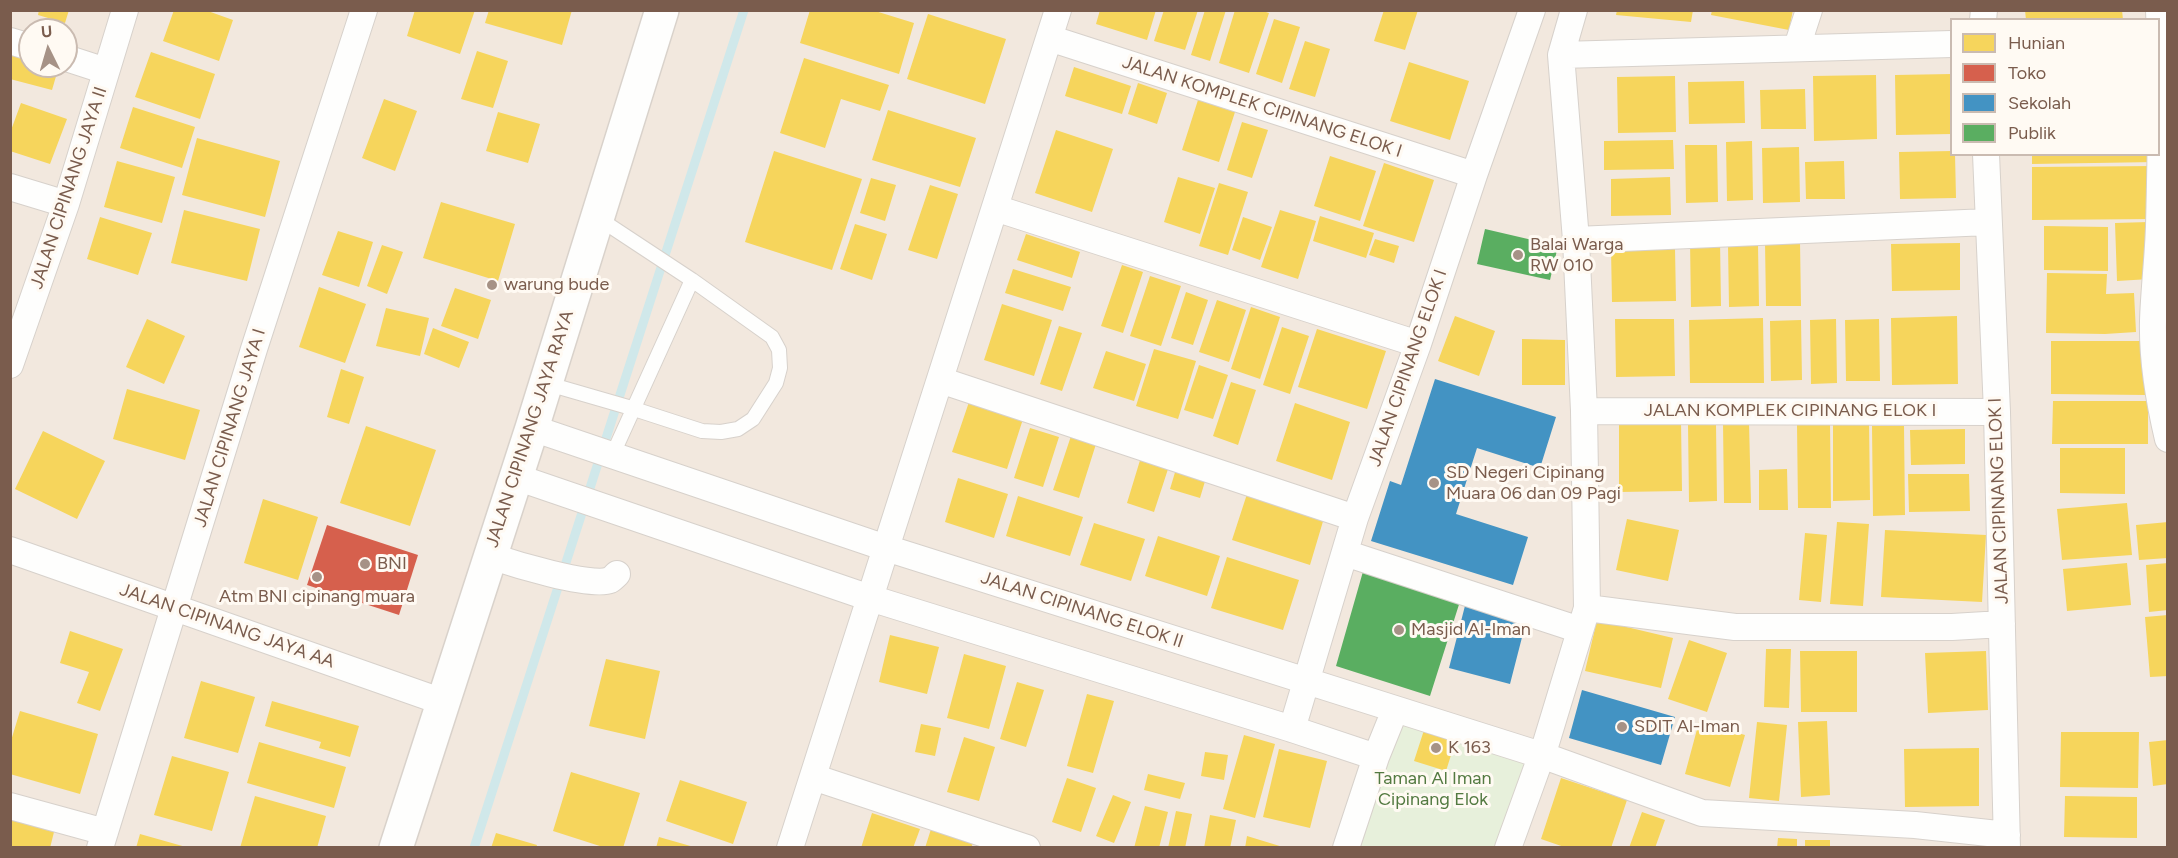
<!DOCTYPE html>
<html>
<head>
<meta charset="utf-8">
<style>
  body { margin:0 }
  #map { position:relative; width:2178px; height:858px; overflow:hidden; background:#f9f5f0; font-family:Figtree,sans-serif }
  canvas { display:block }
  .frame { position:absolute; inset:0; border:12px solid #7a5c4d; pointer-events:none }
  .legend { position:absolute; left:1950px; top:18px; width:210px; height:138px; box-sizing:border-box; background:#fffaf3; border:2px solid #cabbb1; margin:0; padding:8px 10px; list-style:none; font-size:18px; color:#7a5c4d }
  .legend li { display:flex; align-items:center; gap:12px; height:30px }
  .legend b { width:30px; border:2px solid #cabbb1 }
  .north { position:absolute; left:18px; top:18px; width:60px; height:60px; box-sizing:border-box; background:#fffaf3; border:2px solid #cabbb1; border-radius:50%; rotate:355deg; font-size:16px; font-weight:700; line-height:24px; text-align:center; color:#7a5c4d }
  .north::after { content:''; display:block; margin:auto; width:21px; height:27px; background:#a69286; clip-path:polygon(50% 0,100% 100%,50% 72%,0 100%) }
</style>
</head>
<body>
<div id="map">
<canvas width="2178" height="858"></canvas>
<div class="frame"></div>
<ul class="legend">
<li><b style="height:16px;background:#f6d55c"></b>Hunian</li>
<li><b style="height:16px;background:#d6604d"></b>Toko</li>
<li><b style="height:16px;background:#4393c3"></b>Sekolah</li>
<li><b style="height:16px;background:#5aae61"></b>Publik</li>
</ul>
<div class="north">U</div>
</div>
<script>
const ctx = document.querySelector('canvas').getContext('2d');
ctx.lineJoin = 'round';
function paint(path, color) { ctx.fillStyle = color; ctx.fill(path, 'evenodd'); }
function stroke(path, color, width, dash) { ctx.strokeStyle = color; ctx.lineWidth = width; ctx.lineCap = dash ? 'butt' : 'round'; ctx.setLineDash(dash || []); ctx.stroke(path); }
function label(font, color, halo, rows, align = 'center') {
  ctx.font = font + ' Figtree,sans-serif'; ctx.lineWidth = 6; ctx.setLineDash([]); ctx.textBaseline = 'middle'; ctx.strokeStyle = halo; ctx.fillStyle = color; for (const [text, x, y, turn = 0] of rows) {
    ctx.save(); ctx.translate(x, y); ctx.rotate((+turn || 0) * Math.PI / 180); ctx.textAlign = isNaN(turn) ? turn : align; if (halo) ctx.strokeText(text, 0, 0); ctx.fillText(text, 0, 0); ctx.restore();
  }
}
paint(new Path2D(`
  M11,11H2167V847H11ZM1952,20H2158V154H1952ZM30,30H66V66H30Z`), '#f2e8de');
paint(new Path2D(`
  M1396,717L1540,760L1508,847L1352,848Z`), '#e7f0db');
paint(new Path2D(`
  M39,10H69L65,23L38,15Z
  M174,10H205L233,20L219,61L163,41Z
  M415,10H475L460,54L407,36Z
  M489,10H572L562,45L485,23Z
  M810,10H872L914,23L899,74L800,43Z
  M1100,10H1156L1147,40L1096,24Z
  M1164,10H1198L1185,50L1154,41Z
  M1205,10H1226L1210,61L1191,55Z
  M1235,10H1260L1269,13L1249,73L1219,63Z
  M1384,10H1418L1405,50L1374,41Z
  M1617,10H1693L1691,22L1616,15Z
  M1712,10H1793L1789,30L1711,15Z
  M2025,10H2122L2123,20H2026Z
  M928,14L1006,39L985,104L907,79Z
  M1274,19L1300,27L1282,83L1256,74Z
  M1305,41L1330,49L1315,97L1289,89Z
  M10,51L30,57V66H59L52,90L10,79Z
  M477,51L508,61L493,108L461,99Z
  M151,52L215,74L200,119L135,97Z
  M804,58L889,85L880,111L841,99L825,148L780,133Z
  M1409,62L1469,81L1450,140L1390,121Z
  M1074,67L1131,86L1122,114L1065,96Z
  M1952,74V134L1896,135L1895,75Z
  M1876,75L1877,139L1814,141L1813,76Z
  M1675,76L1676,132L1618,133L1617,77Z
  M1744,81L1745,123L1689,124L1688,82Z
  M1138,83L1167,93L1157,124L1128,114Z
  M1805,89L1806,129H1761L1760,90Z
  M384,99L417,111L395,171L362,158Z
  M1198,100L1235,112L1219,162L1182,150Z
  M21,103L67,119L50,164L10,151V133Z
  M133,107L195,127L182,168L120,148Z
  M888,110L976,138L960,187L872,160Z
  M498,112L540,124L528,163L486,151Z
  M1242,122L1268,130L1252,178L1227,170Z
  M1056,130L1113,149L1092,212L1035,193Z
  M197,138L280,161L265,217L182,195Z
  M1673,140L1674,169L1604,170V141Z
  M1752,141L1753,200L1727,201L1726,142Z
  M1685,145H1717L1718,202L1686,203Z
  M1799,147L1800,202L1763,203L1762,148Z
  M774,151L862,179L832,270L745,242Z
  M1952,151V154H1955L1956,198L1900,199L1899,152Z
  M2032,154H2156V162L2032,164Z
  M1330,156L1376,171L1360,221L1314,206Z
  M117,161L175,177L162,223L104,207Z
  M1844,161L1845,199H1806L1805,162Z
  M1384,163L1434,180L1414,242L1363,226Z
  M2155,166V219L2032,220V167Z
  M1178,177L1215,188L1200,234L1164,222Z
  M1670,177L1671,215L1611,216V179Z
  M871,178L896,185L885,221L860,213Z
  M1219,183L1248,192L1228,255L1199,246Z
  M930,185L958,194L937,259L908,250Z
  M441,202L515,224L498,281L423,258Z
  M184,210L260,229L247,281L171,263Z
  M1280,210L1316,221L1298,279L1261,267Z
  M1320,216L1374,233L1366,258L1313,241Z
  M100,217L152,233L138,275L87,259Z
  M1243,217L1272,227L1260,260L1232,250Z
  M2149,222L2150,279L2117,281L2115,223Z
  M855,224L887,234L872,280L840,269Z
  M2044,226L2108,227V271L2044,270Z
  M338,231L373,242L359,287L322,275Z
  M1026,234L1080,252L1072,278L1017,260Z
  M1375,239L1399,246L1394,263L1369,255Z
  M1720,240L1721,306L1691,307L1690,241Z
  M1765,242H1800L1801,306H1766Z
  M1960,243V290L1892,291L1891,244Z
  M382,245L403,252L387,294L367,286Z
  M1728,245H1758L1759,306L1729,307Z
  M1611,249H1675L1676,301L1612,302Z
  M1122,265L1143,272L1123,333L1101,326Z
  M1013,269L1071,287L1063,311L1005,293Z
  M2047,273L2107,274L2106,294L2134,293L2136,332L2105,334L2046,333Z
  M1150,276L1181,286L1161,346L1130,336Z
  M319,287L366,304L345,363L299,347Z
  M455,288L491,300L478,339L441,326Z
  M1186,292L1208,300L1193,345L1171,338Z
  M1217,300L1246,310L1229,362L1199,352Z
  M1002,304L1052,320L1034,376L984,360Z
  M1251,307L1280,317L1260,379L1231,369Z
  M386,308L429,318L420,356L376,346Z
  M1455,316L1495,331L1479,376L1438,361Z
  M1957,316L1958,384L1892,385L1891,318Z
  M1763,318L1764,383H1690L1689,320Z
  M147,319L185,336L164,384L126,367Z
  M1615,319H1674L1675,376L1616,377Z
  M1836,319L1837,383L1811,384L1810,320Z
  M1879,319L1880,381H1846L1845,320Z
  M1801,320L1802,380L1771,381L1770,321Z
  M1059,326L1082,333L1062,391L1040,384Z
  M1282,327L1309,336L1290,394L1263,385Z
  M433,328L469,342L459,368L424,354Z
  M1317,329L1386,351L1367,409L1298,387Z
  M1522,339L1565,340V385H1522Z
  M2051,341H2147V395L2051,394Z
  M1154,349L1196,361L1178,419L1136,406Z
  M1106,351L1146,364L1134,401L1093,388Z
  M1199,365L1228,375L1213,419L1184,410Z
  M341,369L364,377L349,424L327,417Z
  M1231,382L1256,390L1238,445L1213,436Z
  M127,389L200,410L185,460L113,439Z
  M2053,401H2148V444H2052Z
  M969,402L1023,419L1007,469L952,452Z
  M1295,403L1350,422L1332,480L1276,461Z
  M1869,419L1870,500L1833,501V420Z
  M1681,421L1682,491L1619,492V422Z
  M1723,422H1749L1751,503H1724Z
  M1688,424H1716L1717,501L1689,502Z
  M1797,424H1830L1831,508H1798Z
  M366,426L436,450L410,526L340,503Z
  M1872,426H1904L1905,515L1873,516Z
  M1030,428L1059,437L1043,487L1014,478Z
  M1965,429V464L1911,465L1910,430Z
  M43,431L105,461L77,519L15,489Z
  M1071,436L1096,444L1079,498L1053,490Z
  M2060,448H2125V494L2060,493Z
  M1141,457L1169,466L1154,512L1127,503Z
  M1176,469L1206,478L1200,498L1170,489Z
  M1787,469L1788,510H1759V470Z
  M1908,474H1969L1970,511L1909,512Z
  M958,478L1008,494L994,538L945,522Z
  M1247,494L1324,518L1310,565L1232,540Z
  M1018,496L1083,517L1070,556L1006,536Z
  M263,499L318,517L298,580L244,563Z
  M2127,503L2132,555L2062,560L2057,509Z
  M1627,519L1679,530L1668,581L1616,570Z
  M1837,522L1869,524L1863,606L1830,604Z
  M2168,522V558L2139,560L2136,525Z
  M1094,523L1145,539L1131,581L1080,565Z
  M1885,530L1986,535L1982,602L1881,597Z
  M1805,533L1827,535L1821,602L1799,600Z
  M1158,536L1220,556L1207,596L1145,576Z
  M1227,557L1299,580L1283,630L1211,608Z
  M2127,563L2131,605L2067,611L2063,569Z
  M2168,563V610L2149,612L2146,565Z
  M2168,615V676L2150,677L2145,617Z
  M1597,620L1673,638L1661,688L1585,671Z
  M70,631L123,649L100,711L77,703L89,672L60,663Z
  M890,635L939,647L927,694L879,682Z
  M1689,640L1727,653L1707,712L1668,699Z
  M1766,649H1791L1789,708L1764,707Z
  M1800,651H1857V712H1801Z
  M1986,651L1988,710L1928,713L1925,653Z
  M964,654L1006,666L989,729L947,718Z
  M606,659L660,671L645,739L589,726Z
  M201,681L255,697L238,753L184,738Z
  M1017,682L1044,690L1026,747L1000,739Z
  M1087,694L1114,701L1093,773L1067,766Z
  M272,701L359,726L350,757L319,748L321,742L265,726Z
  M20,711L98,734L80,794L10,774V744Z
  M1827,721L1830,795L1801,797L1798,722Z
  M1699,722L1745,735L1730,787L1685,774Z
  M1757,722L1787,725L1779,801L1749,798Z
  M921,724L941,728L935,756L915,752Z
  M1425,727L1457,736L1446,771L1414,761Z
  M2061,732H2139L2138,788L2060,787Z
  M1244,735L1275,744L1255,818L1223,809Z
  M964,737L995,747L979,801L947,792Z
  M2168,740V784L2153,786L2149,742Z
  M259,742L346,767L334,808L247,783Z
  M1979,748V806L1905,807L1904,749Z
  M1279,749L1327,761L1310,828L1263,817Z
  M1205,752L1228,755L1224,780L1201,776Z
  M172,756L229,772L212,831L154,815Z
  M571,772L640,793L623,848H606L553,831Z
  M1148,774L1185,783L1180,799L1144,790Z
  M1067,778L1096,788L1081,832L1052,822Z
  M1561,778L1627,800L1611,848H1567L1541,839Z
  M680,780L747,802L733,844L666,821Z
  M1113,795L1131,802L1114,843L1096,836Z
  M255,796L326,816L317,848H240Z
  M2065,796L2137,797V838L2064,837Z
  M1145,806L1168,812L1159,848H1134Z
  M1176,811L1192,814L1185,848H1168Z
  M1642,812L1665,820L1655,848H1629Z
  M872,813L920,829L913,848H861Z
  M1210,815L1236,820L1230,848H1204Z
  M10,819L54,832L50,848H10Z
  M931,829L973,843L971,848H925Z
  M496,833L537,845L536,848H491Z
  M140,834L186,847V848H136Z
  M1247,836L1283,847V848H1245Z
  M659,837L694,847V848H656Z
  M1778,838L1797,839V848H1777Z
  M1805,840H1830V848H1805Z`), '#f6d55c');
paint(new Path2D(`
  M327,525L418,555L399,615L307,585Z`), '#d6604d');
paint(new Path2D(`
  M1435,379L1556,417L1540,468L1477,448L1456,514L1528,537L1513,585L1371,541L1390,481L1401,485Z
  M1467,598L1528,614L1510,684L1449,668Z
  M1582,690L1675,717L1661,765L1569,738Z`), '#4393c3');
paint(new Path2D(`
  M1485,229L1558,246L1550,280L1477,264Z
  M1366,561L1462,595L1430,696L1336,666Z`), '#5aae61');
stroke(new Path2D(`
  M474,848L744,10`), '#d0e8ea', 9);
const lane = new Path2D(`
  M545,383L628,407L702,431L721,432L738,429L753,419L776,383L780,368L779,350L772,337L692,280L598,218
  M612,456L692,280`);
const street = new Path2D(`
  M2159,10C2162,82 2161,154 2159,226C2158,258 2154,289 2153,321C2152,361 2159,401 2168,439
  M1983,20L1984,10
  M1049,38L1474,175
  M10,41L30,47
  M1797,47L1809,10
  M1561,55L1952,44
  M66,58L106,71
  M1986,154L1997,412L2007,848
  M10,187L66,204
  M995,208L1418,344
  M1576,240L1988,222
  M10,365L66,204L125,10
  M940,380L1355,518
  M1584,411L1997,412
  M532,428L886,548L1547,757L1702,813L1915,825L2007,835
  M516,477L870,598L1292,729L1376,757
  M10,550L443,702
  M1345,553L1580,630
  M490,556C511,563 591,588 610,580C612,579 616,575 617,574
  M1587,608L1735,627H1952L2002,624
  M1292,729L1355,518L1418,344L1474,175L1532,10
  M813,777L1027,848
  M10,806L105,832
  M100,848L254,349L364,10
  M790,848L1058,10
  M1346,848L1376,757L1395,710
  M1508,848L1546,743L1587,608L1584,411L1576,240L1561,55L1574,10`);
const secondary = new Path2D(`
  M396,848L532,428L662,10`);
stroke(lane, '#d7d1cb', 16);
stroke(street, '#d7d1cb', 28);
stroke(secondary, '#d9d2cb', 36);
stroke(lane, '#fefefd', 14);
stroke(street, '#fefefd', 26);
stroke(secondary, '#fefefd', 33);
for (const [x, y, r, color] of [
  [1518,255,6,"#a69286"],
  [492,285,6,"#a69286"],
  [1434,483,6,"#a69286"],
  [365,564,6,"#a69286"],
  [317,577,6,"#a69286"],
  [1399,630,6,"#a69286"],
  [1622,727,6,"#a69286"],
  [1436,748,6,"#a69286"]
]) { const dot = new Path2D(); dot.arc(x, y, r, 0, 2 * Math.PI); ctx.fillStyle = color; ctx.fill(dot); stroke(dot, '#fffaf3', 2); }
label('18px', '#7a5c4d', '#fffaf3', [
  ["JALAN KOMPLEK CIPINANG ELOK I",1262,107,18],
  ["JALAN CIPINANG JAYA II",69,188,-72],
  ["JALAN CIPINANG ELOK I",1408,368,-71],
  ["JALAN KOMPLEK CIPINANG ELOK I",1790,411],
  ["JALAN CIPINANG JAYA I",230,428,-73],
  ["JALAN CIPINANG JAYA RAYA",530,429,-72],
  ["JALAN CIPINANG ELOK I",1999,501,-92],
  ["JALAN CIPINANG ELOK II",1082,610,18],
  ["JALAN CIPINANG JAYA AA",227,626,19]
]);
label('18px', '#7a5c4d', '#fffaf3', [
  ["Balai Warga",1530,245],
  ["RW 010",1530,266],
  ["warung bude",504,285],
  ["SD Negeri Cipinang",1446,473],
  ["Muara 06 dan 09 Pagi",1446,494],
  ["BNI",377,564],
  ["Atm BNI cipinang muara",317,597,"center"],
  ["Masjid Al-Iman",1411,630],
  ["SDIT Al-Iman",1634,727],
  ["K 163",1448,748]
], 'left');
label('18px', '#537a41', '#fffaf3', [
  ["Taman Al Iman",1433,779],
  ["Cipinang Elok",1433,800]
]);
</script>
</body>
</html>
